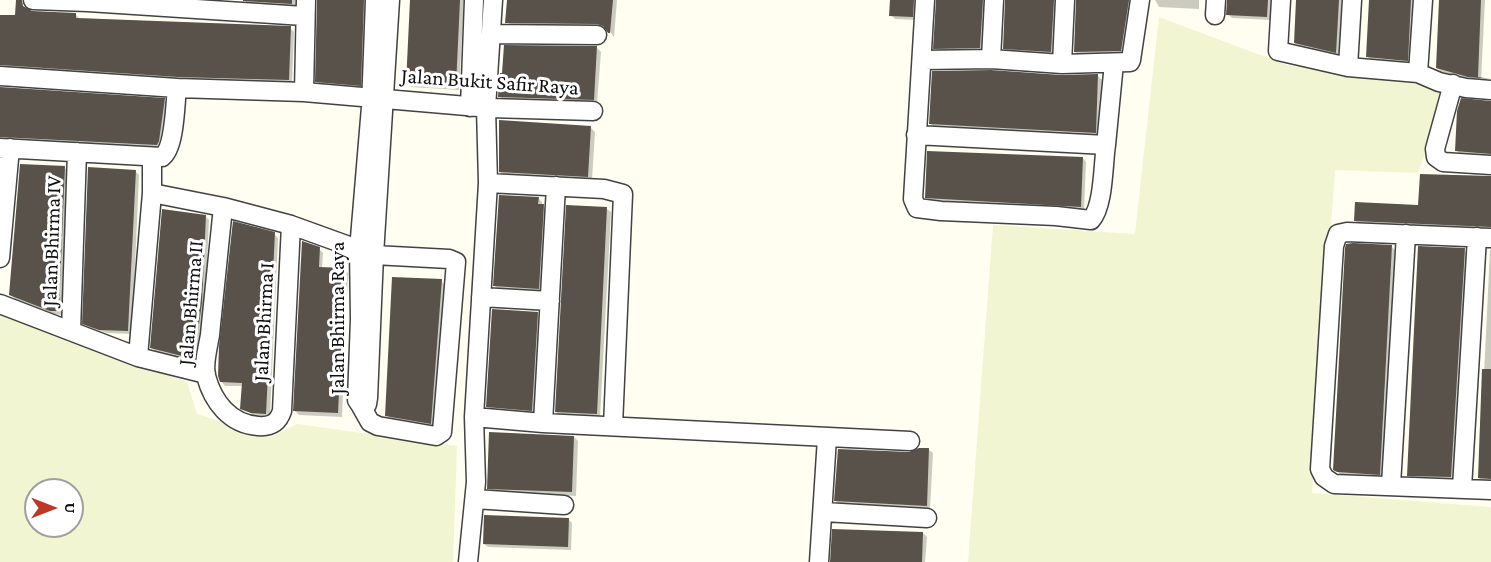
<!DOCTYPE html>
<html>
<head>
<meta charset="utf-8">
<style>
  body { margin:0 }
  #map { position:relative; width:1491px; height:562px; overflow:hidden; background:#fffef1; font-family:"Crimson Pro",serif }
  canvas { display:block }
  .north { position:absolute; left:24px; top:478px; width:60px; height:60px; box-sizing:border-box; background:#fff; border:2px solid #9f9f9f; border-radius:50%; rotate:90deg; font-size:16px; font-weight:700; line-height:24px; text-align:center; color:#0f0f0f }
  .north::after { content:''; display:block; margin:auto; width:21px; height:27px; background:#bf3727; clip-path:polygon(50% 0,100% 100%,50% 72%,0 100%) }
</style>
</head>
<body>
<div id="map">
<canvas width="1491" height="562"></canvas>
<div class="north">U</div>
</div>
<script>
const ctx = document.querySelector('canvas').getContext('2d');
ctx.lineJoin = 'round';
function paint(path, color) { ctx.fillStyle = color; ctx.fill(path, 'evenodd'); }
function stroke(path, color, width, dash) { ctx.strokeStyle = color; ctx.lineWidth = width; ctx.lineCap = dash ? 'butt' : 'round'; ctx.setLineDash(dash || []); ctx.stroke(path); }
function label(font, color, halo, rows, align = 'center') {
  ctx.font = font + ' "Crimson Pro",serif'; ctx.lineWidth = 6; ctx.setLineDash([]); ctx.textBaseline = 'middle'; ctx.strokeStyle = halo; ctx.fillStyle = color; for (const [text, x, y, turn = 0] of rows) {
    ctx.save(); ctx.translate(x, y); ctx.rotate((+turn || 0) * Math.PI / 180); ctx.textAlign = isNaN(turn) ? turn : align; if (halo) ctx.strokeText(text, 0, 0); ctx.fillText(text, 0, 0); ctx.restore();
  }
}
paint(new Path2D(`
  M1159,17L1287,65L1449,87L1418,173L1335,170L1312,493L1491,507V562H968L993,225L1135,234Z
  M0,312L187,382L197,414L271,437L297,424L457,446L453,562H0ZM36,490H72V526H36Z`), '#f2f5d1');
paint(new Path2D(`
  M185,0H223L222,2Z
  M244,0H297L296,7L248,4Z
  M319,0H368L364,89L321,85L317,81Z
  M411,0H464L459,90L411,87L408,84Z
  M509,0H617L614,37L607,28L602,27L511,26L507,22Z
  M891,0H919L916,20L895,19L891,15Z
  M938,0H988L984,51L939,52L935,48Z
  M1007,0H1059L1055,55L1008,52L1004,48Z
  M1078,0H1134L1125,54L1079,56L1075,52Z
  M1155,0H1199V9L1159,7Z
  M1228,0H1272L1271,20L1232,18L1228,14Z
  M1297,0H1342L1339,56L1300,47L1295,43Z
  M1370,0H1414L1411,64L1371,61L1368,57Z
  M1440,0H1485L1481,81L1441,72L1437,68Z
  M75,14L79,18L290,28L294,32L292,84L182,80L0,69V16Z
  M597,48L601,52L597,103L503,100L500,96Z
  M1098,76L1102,80L1099,136L934,128L931,124L1061,77Z
  M0,89L164,100L168,104L161,149L0,143Z
  M1491,102V158L1461,155L1457,151Z
  M591,128L595,132L592,180L504,176L500,172Z
  M1083,158L1086,162L1084,211L930,201L926,197Z
  M65,168L68,172L62,315L55,314L15,299L11,295Z
  M135,171L139,175L132,334L107,333L88,327L84,323Z
  M1491,177V231L1359,224L1355,220L1419,207Z
  M538,198L542,202V205L547,209L542,292L499,290L495,286Z
  M607,209L611,212L600,417L560,416L556,412Z
  M205,216L209,220L205,307L198,362L156,352L152,348Z
  M274,234L278,238L270,417H256L242,408L243,386H225L221,381Z
  M1392,247L1396,251L1384,478L1342,476L1335,469Z
  M319,249L323,253L322,268L344,269L348,273L342,417L299,415L295,411Z
  M1464,250L1468,254L1455,480L1412,479L1408,475Z
  M1490,250H1491V482H1483L1479,478Z
  M441,281L445,285L435,427L391,419L387,415Z
  M537,313L541,317L536,414L491,410L487,406Z
  M574,437L578,441L576,496L493,492L489,488Z
  M929,450L933,453L930,509L840,505L836,501L910,454Z
  M568,519L572,523L571,550L488,547L484,544Z
  M923,533L927,537L925,562H832Z`), '#0003');
paint(new Path2D(`
  M16,0H22L23,6L32,11L76,13V18L291,26L289,80L178,77L0,65V15H15Z
  M243,0H292V4L243,1Z
  M317,0H364L361,86L315,82Z
  M410,0H460L456,86L406,84Z
  M507,0H613L610,33H608L603,26L597,24L505,23Z
  M890,0H914L913,17L889,16Z
  M936,0H983L980,48L933,49Z
  M1005,0H1054L1051,52L1003,49Z
  M1076,0H1129L1121,51L1074,52Z
  M1227,0H1268L1267,17L1226,15Z
  M1296,0H1339L1336,53L1294,43Z
  M1369,0H1411L1408,61L1366,57Z
  M1439,0H1481L1478,77L1491,79L1468,77L1436,68Z
  M504,45L597,46L594,100L498,97L500,73H502Z
  M991,70L1061,75L1098,74L1096,133L929,124L932,71Z
  M0,87L165,98L159,141L157,145L0,137Z
  M1461,98L1491,101V154L1455,151L1457,111Z
  M499,120L591,126L588,177L499,172Z
  M927,151L1083,157L1081,207L925,198Z
  M20,164L65,166L59,311H50L9,295Z
  M88,167L136,170L128,331L99,330L82,324Z
  M1420,174L1491,176V227L1354,221L1355,202L1418,205Z
  M499,195L539,197L538,204H544L539,289L493,286Z
  M566,205L607,207L597,414L555,412Z
  M162,209L206,215L202,303L194,359L150,348Z
  M233,221L275,232L266,414L251,413L240,409L242,383L220,382L218,376L219,346Z
  M302,241L320,247L319,267L345,268L338,413L293,411Z
  M1353,243L1392,245L1380,475L1337,472L1333,470L1345,248L1346,244Z
  M1418,246L1465,248L1451,477L1407,476Z
  M392,277L442,279L431,424L385,416Z
  M492,309L538,312L532,411L486,407Z
  M1482,369H1491V479L1478,478Z
  M489,432L574,436L572,492L487,489Z
  M919,448H929L927,506L834,501L838,449L909,452Z
  M484,515L569,518L568,547L483,544Z
  M832,529L923,532L922,562H830Z`), '#58524b');
const minor = new Path2D(`
  M33,0L88,2L304,16
  M375,0L371,107L359,250L360,319L357,400L361,406L367,404L368,398L374,255L390,0
  M925,0L913,199L917,208L941,211L1056,216L1091,220C1104,206 1103,163 1106,145
  M1281,0L1278,51L1348,67L1418,73L1439,82L1466,88L1491,90
  M1215,15L1216,0
  M491,34L597,35
  M991,59L994,0
  M923,60L991,59L1062,64L1130,62L1131,60L1140,0
  M1062,64L1065,0
  M1348,67L1352,0
  M1418,73L1423,0
  M0,76L177,88L304,92L490,108L593,111
  M1453,84L1435,149L1436,157L1443,162L1491,165
  M304,92L306,0
  M470,107L474,0
  M916,135L1106,145L1114,63
  M0,148L162,157C175,148 175,104 177,88
  M488,183L604,189L623,194L613,426
  M152,193L223,207L291,225L374,255L449,259L456,262L442,432L436,436L378,426L370,422L361,406
  M223,207C219,249 214,292 210,335C208,347 203,364 206,376C213,402 230,424 258,426C271,427 278,423 282,411L291,225
  M1491,238L1347,232L1338,234L1334,246L1320,469L1324,477L1334,484L1491,490
  M0,258L10,148
  M481,297L550,301
  M0,304L138,357L206,374
  M71,331L77,152
  M138,357L152,193V157
  M474,417L543,423L910,441
  M543,423L556,186
  M1391,485L1406,234
  M1462,488L1477,237
  M475,499L564,505
  M824,512L927,518
  M468,562L476,482L474,417L488,183L486,108L493,0
  M819,562L827,438`);
stroke(minor, '#424242', 21);
stroke(minor, '#fff', 18);
label('21px', '#0f0f0f', '#fff', [
  ["Jalan Bukit Safir Raya",490,82,4],
  ["Jalan Bhirma IV",52,241,-88],
  ["Jalan Bhirma II",191,303,-85],
  ["Jalan Bhirma Raya",338,318,-90],
  ["Jalan Bhirma I",264,322,-87]
]);
</script>
</body>
</html>
